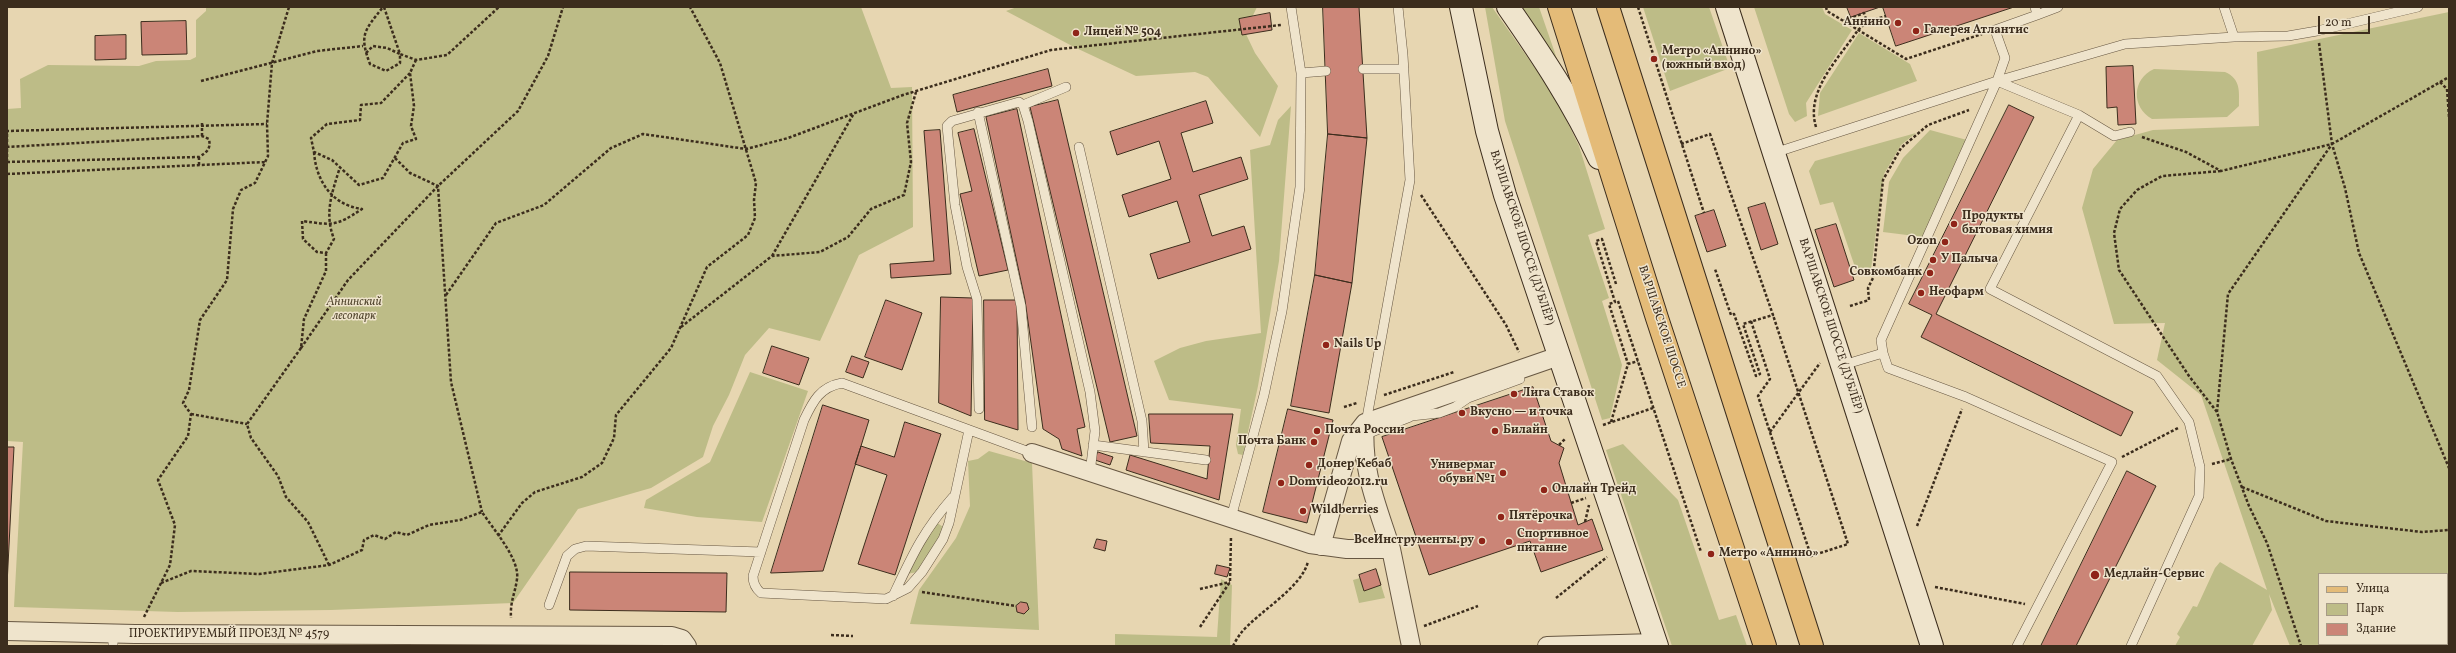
<!DOCTYPE html>
<html>
<head>
<meta charset="utf-8">
<style>
  body { margin:0 }
  #map { position:relative; width:2456px; height:653px; overflow:hidden; background:#e7d6b1; font-family:Vollkorn,serif }
  canvas { display:block }
  .frame { position:absolute; inset:0; border:8px solid #3c2d1d; pointer-events:none }
  .legend { position:absolute; left:2318px; top:573px; width:130px; height:72px; box-sizing:border-box; background:#efe4cc; border:1px solid #a79b86; margin:0; padding:5px 7px; list-style:none; font-size:12px; color:#3c2d1d }
  .legend li { display:flex; align-items:center; gap:8px; height:20px }
  .legend b { width:20px; border:1px solid #a79b86 }
  .scale { position:absolute; left:2318px; top:16px; width:52px; height:18px; box-sizing:border-box; border:2px solid #3c2d1d; border-top:0; padding-left:5px; font-size:12px; line-height:14px; white-space:nowrap; color:#3c2d1d; -webkit-text-stroke:3px #efe4cc; paint-order:stroke }
</style>
</head>
<body>
<div id="map">
<canvas width="2456" height="653"></canvas>
<div class="frame"></div>
<ul class="legend">
<li><b style="height:5px;background:#e4bb78"></b>Улица</li>
<li><b style="height:11px;background:#bdbc87"></b>Парк</li>
<li><b style="height:11px;background:#cb8577"></b>Здание</li>
</ul>
<div class="scale">20 m</div>
</div>
<script>
const ctx = document.querySelector('canvas').getContext('2d');
ctx.lineJoin = 'round';
function paint(path, color) { ctx.fillStyle = color; ctx.fill(path, 'evenodd'); }
function stroke(path, color, width, dash) { ctx.strokeStyle = color; ctx.lineWidth = width; ctx.lineCap = dash ? 'butt' : 'round'; ctx.setLineDash(dash || []); ctx.stroke(path); }
function label(font, color, halo, rows, align = 'center') {
  ctx.font = font + ' Vollkorn,serif'; ctx.lineWidth = 3; ctx.setLineDash([]); ctx.textBaseline = 'middle'; ctx.strokeStyle = halo; ctx.fillStyle = color; for (const [text, x, y, turn = 0] of rows) {
    ctx.save(); ctx.translate(x, y); ctx.rotate((+turn || 0) * Math.PI / 180); ctx.textAlign = isNaN(turn) ? turn : align; if (halo) ctx.strokeText(text, 0, 0); ctx.fillText(text, 0, 0); ctx.restore();
  }
}
paint(new Path2D(`
  M206,7H861L891,88L912,87L913,227L859,255L820,341L769,328L745,355L729,395L713,426L703,457L651,488L578,509L513,603L331,610L178,612L14,607L23,442L7,441V109L21,108L20,79L48,65L139,66L156,61L190,60L196,57V20L206,11Z
  M1017,7H1257L1245,32L1255,53L1278,86L1260,137L1208,77L1195,72L1136,76L1074,47L1006,11Z
  M1485,7H1492L1554,95L1579,146L1605,229L1588,235L1609,298L1602,301L1622,365L1610,418L1602,420L1505,121Z
  M1520,7H1539L1557,59Z
  M1643,7H1709L1730,68L1670,91Z
  M1754,7H1822L1825,14L1852,30L1806,103L1807,116L1795,122L1789,114Z
  M2449,12V646H2290L2269,594L2272,610L2252,646H2175L2180,637L2177,634L2193,606L2197,607L2215,568L2220,562L2267,590L2201,395L2157,360L2165,323L2114,324L2082,208L2093,169L2117,140L2153,130L2259,126L2257,52ZM2319,574H2447V644H2319Z
  M1859,33L1910,64L1917,81L1818,116L1820,93Z
  M2154,69L2225,72C2241,79 2239,91 2239,106L2227,117L2152,119C2131,107 2132,79 2154,69Z
  M1291,106L1279,261L1258,386L1243,455L1238,454L1236,445L1241,409L1169,400L1154,361L1180,348L1206,341L1261,333L1250,150L1270,145L1278,120Z
  M1930,130L1967,140L1923,237L1883,232L1889,182L1903,158Z
  M1916,133L1901,145L1884,174L1871,269L1858,276L1833,202L1820,205L1809,171L1815,161Z
  M750,372L808,391L762,522L697,517L644,508L646,500L710,462Z
  M1623,444L1678,500L1719,620L1736,615L1747,646H1672L1606,450Z
  M989,451L1032,463L1039,630L910,624L919,590L956,538L970,506L968,461L978,459Z
  M936,522L943,527L939,539L917,572L907,574Z
  M1360,578L1364,591L1381,585L1385,598L1359,603L1353,580Z
  M1221,579L1232,585L1230,646H1115V634L1217,637Z
  M461,642L506,643L508,646H461Z`), '#bdbc87');
const building = new Path2D(`
  M1323,7H1359L1367,138L1328,134Z
  M1847,7H1880L1851,17Z
  M1883,7H2014L1896,46Z
  M1270,13L1272,30L1242,35L1239,19Z
  M186,21L187,54L142,55L141,22Z
  M126,35V59L95,60V36Z
  M2133,66L2136,124L2118,125L2117,107L2107,108L2106,67Z
  M1048,69L1052,86L957,112L953,95Z
  M1058,100L1137,436L1110,442L1030,107Z
  M1206,101L1213,123L1181,133L1193,172L1241,157L1248,179L1199,195L1212,236L1244,226L1251,249L1158,279L1150,254L1190,242L1177,201L1129,217L1122,195L1171,179L1159,141L1117,155L1110,132Z
  M2009,105L2034,117L1936,314L2133,412L2121,436L1921,337L1932,315L1909,304Z
  M1017,109L1085,427L1077,429L1082,456L1062,449L1059,439L1043,429L1025,300L986,117Z
  M974,129L1008,270L979,276L960,194L972,191L958,133Z
  M940,130L951,274L891,278L890,264L934,261L924,131Z
  M1328,134L1367,138L1352,283L1315,275Z
  M1765,203L1778,244L1761,250L1748,208Z
  M1714,210L1726,246L1707,252L1695,216Z
  M1836,224L1854,280L1834,287L1815,230Z
  M1315,275L1352,283L1329,413L1291,406Z
  M941,297L973,298L971,416L939,403Z
  M886,300L922,313L902,370L865,357Z
  M984,300H1017L1018,430L985,420Z
  M772,346L809,358L799,385L763,373Z
  M852,356L869,362L863,378L846,372Z
  M1533,387L1551,441L1564,448L1559,463L1578,525L1592,519L1603,550L1541,572L1530,541L1429,575L1382,437Z
  M823,405L869,420L861,446L823,571L771,573Z
  M1288,409L1333,420L1307,523L1263,512Z
  M1149,414H1233L1219,500L1126,470L1130,455L1207,479L1210,446L1151,443Z
  M905,422L941,434L895,575L858,564L887,475L855,464L861,446L894,457Z
  M7,447H14L7,585Z
  M1098,452L1113,457L1110,465L1095,460Z
  M2127,471L2156,486L2076,646H2041Z
  M1097,539L1107,541L1105,551L1094,548Z
  M1217,565L1230,568L1227,577L1215,574Z
  M1376,569L1381,585L1364,591L1359,575Z
  M570,572L727,573L726,612L570,610Z
  M1021,602L1027,603L1029,609L1024,614L1017,612L1016,606Z`);
paint(building, '#cb8577');
stroke(building, '#3c2d1d', 1);
const lane = new Path2D(`
  M2224,7L2234,37
  M2037,15L2058,7
  M1363,69H1404
  M1301,73L1326,71
  M1997,81L2079,115L2114,136L2130,132
  M1023,105L1066,87
  M978,112L1021,306L1032,427
  M2079,115L1990,289L2157,376L2189,422L2200,467L2199,496L2131,646
  M1079,147L1142,421L1144,452
  M1774,153L1997,81L2125,44L2234,37L2288,36L2317,31L2418,7
  M1883,353L1881,340L1997,81L2005,58L1995,30L2037,15L2035,7
  M1843,365L1883,353L1888,368L1966,397L2112,462L2017,646
  M979,409L977,299L967,267L955,205L947,126L952,121L1019,102L1023,105L1028,121L1090,392L1095,431L1090,473
  M1402,417L1439,413L1455,407L1468,398L1520,379
  M1366,423L1410,180L1403,55L1398,7
  M969,430L949,523L943,539L922,572L908,588L886,599L761,593C755,588 753,583 753,576L804,420C813,401 820,387 842,383L1032,453
  M1364,435L1410,417
  M1093,445L1206,460
  M1231,518L1264,395L1282,311L1300,187L1301,73L1291,7
  M893,596C912,556 923,531 953,497
  M549,605L567,556L575,549L586,546L761,552
  M113,646V634`);
const street = new Path2D(`
  M1365,423C1361,470 1377,505 1391,549
  M1032,453L1310,544L1347,549H1391L1411,646
  M1321,546L1351,441L1365,423L1559,356
  M7,631L135,634L672,636L682,639L687,646
  M1547,646L1655,643`);
const secondary = new Path2D(`
  M1461,7L1487,131L1505,195L1657,646
  M1508,7C1542,56 1574,104 1599,158
  M1727,7L1932,646`);
const primary = new Path2D(`
  M1559,7L1657,318L1765,646
  M1608,7L1812,646`);
stroke(lane, '#675742', 10);
stroke(street, '#675742', 20);
stroke(secondary, '#3c2d1d', 24);
stroke(primary, '#3c2d1d', 24);
stroke(new Path2D(`
  M384,7L400,54L416,60L447,55L499,7
  M1638,7L1704,213
  M1826,7L1827,11L1906,59L1982,34
  M1844,21L1864,13L1867,22
  M2319,43L2332,144L2345,188L2359,253L2449,468
  M366,53L373,46L387,48L400,54V63L386,71L370,64C359,35 364,31 383,7
  M410,73L381,103L361,105L360,120L327,124L311,138L314,152L332,160L359,185L383,178L403,143L416,139L411,126L414,106L410,73L416,60
  M201,81L317,51L363,46
  M2440,82L2447,89
  M2447,89L2449,117
  M202,123V136
  M1816,127C1805,91 1839,58 1858,30L1867,22L1886,16
  M2142,137L2186,152L2221,171L2332,144L2449,77
  M1681,144L1710,134L1773,315L1743,324L1760,374L1756,376L1734,314L1731,315L1715,269
  M314,152C316,181 332,205 362,209C335,227 333,225 302,221L303,239L317,252L326,253L334,239C324,213 332,193 340,167
  M199,157V165
  M395,158L410,173L438,186L451,382L482,512
  M7,162L199,157C207,152 211,149 209,139L202,136L7,147
  M7,162V131L267,124
  M2221,171L2162,176L2137,190L2120,209L2114,233L2119,270L2189,376L2217,412L2231,459L2249,506L2267,543L2301,646
  M7,174L265,162
  M1421,195L1506,325L1519,352
  M326,253V271L304,319L301,348L247,424L251,438L278,476L286,497L308,522L329,565
  M772,256L853,115
  M1616,284L1602,239L1596,241L1615,302L1609,304L1628,364
  M446,295L496,223L544,205L611,148L643,134L746,149L788,138L903,95L1051,50L1281,25
  M1618,301L1701,552
  M1850,306L1869,300L1868,288L1873,278L1883,180L1901,148L1928,125L1969,110
  M1751,321L1770,379L1758,396L1811,556L1848,544L1773,315
  M681,327L772,256L820,252L848,237L871,209L904,195L911,162L907,123L916,92
  M301,348L348,280L438,186L518,111L548,56L563,7
  M1384,395L1454,372
  M1344,407L1357,403
  M2217,412L2228,294L2332,144
  M191,414L247,424
  M1611,422L1628,364L1638,361
  M1603,425L1653,408
  M1770,432L1820,363
  M1559,445L1566,438
  M2122,457L2178,428
  M2212,464L2231,459
  M2242,487L2326,521L2422,532L2449,530
  M1571,503L1586,498
  M1585,522L1589,505
  M1917,526L1962,409
  M498,536L522,503L535,492L582,477L602,463L614,438L616,415L671,348L707,267L748,235L755,218L754,200L756,183L720,63L690,7
  M161,583L191,571L259,574L329,565L362,550L364,540L374,535L385,539L396,532L407,535L429,525L460,520L482,512C493,529 520,559 517,579C515,594 510,601 511,618
  M1935,587L2025,604
  M1200,589L1230,582
  M922,592L1016,606
  M1556,598L1607,557
  M144,617L170,565L175,525L158,480L188,436L191,414L183,403L189,390L200,320L227,280L233,209L241,190L255,183L268,156L267,124L272,63L289,7
  M1424,626L1478,606
  M1200,627L1230,582L1231,537
  M831,635L853,636
  M1233,646C1235,642 1238,637 1241,633C1258,612 1303,587 1308,561`), '#3c2d1d', 2.5, [3, 2]);
stroke(lane, '#efe4cc', 9);
stroke(street, '#efe4cc', 18);
stroke(secondary, '#efe4cc', 22);
stroke(primary, '#e4bb78', 22);
for (const [x, y, r, color] of [
  [1898,23,4,"#8f2418"],
  [1916,31,4,"#8f2418"],
  [1076,33,4,"#8f2418"],
  [1654,59,4,"#8f2418"],
  [1954,224,4,"#8f2418"],
  [1945,242,4,"#8f2418"],
  [1933,260,4,"#8f2418"],
  [1930,273,4,"#8f2418"],
  [1921,293,4,"#8f2418"],
  [1326,345,4,"#8f2418"],
  [1514,394,4,"#8f2418"],
  [1462,413,4,"#8f2418"],
  [1317,431,4,"#8f2418"],
  [1495,431,4,"#8f2418"],
  [1314,442,4,"#8f2418"],
  [1309,465,4,"#8f2418"],
  [1503,473,4,"#8f2418"],
  [1281,483,4,"#8f2418"],
  [1544,490,4,"#8f2418"],
  [1303,511,4,"#8f2418"],
  [1501,517,4,"#8f2418"],
  [1482,541,4,"#8f2418"],
  [1509,542,4,"#8f2418"],
  [1711,554,4,"#8f2418"],
  [2095,575,5,"#8f2418"]
]) { const dot = new Path2D(); dot.arc(x, y, r, 0, 2 * Math.PI); ctx.fillStyle = color; ctx.fill(dot); stroke(dot, '#efe4cc', 1.5); }
label('bold 12px', '#3c2d1d', '#efe4cc', [
  ["Аннино",1890,23,"right"],
  ["Галерея Атлантис",1924,31],
  ["Лицей № 504",1084,33],
  ["Метро «Аннино»",1662,52],
  ["(южный вход)",1662,66],
  ["Продукты",1962,217],
  ["бытовая химия",1962,231],
  ["Ozon",1937,242,"right"],
  ["У Палыча",1941,260],
  ["Совкомбанк",1922,273,"right"],
  ["Неофарм",1929,293],
  ["Nails Up",1334,345],
  ["Лига Ставок",1522,394],
  ["Вкусно — и точка",1470,413],
  ["Почта России",1325,431],
  ["Билайн",1503,431],
  ["Почта Банк",1306,442,"right"],
  ["Донер Кебаб",1317,465],
  ["Универмаг",1495,466,"right"],
  ["обуви №1",1495,480,"right"],
  ["Domvideo2012.ru",1289,483],
  ["Онлайн Трейд",1552,490],
  ["Wildberries",1311,511],
  ["Пятёрочка",1509,517],
  ["Спортивное",1517,535],
  ["питание",1517,549],
  ["ВсеИнструменты.ру",1474,541,"right"],
  ["Метро «Аннино»",1719,554],
  ["Медлайн-Сервис",2104,575]
], 'left');
label('12px', '#3c2d1d', '#efe4cc', [
  ["ВАРШАВСКОЕ ШОССЕ (ДУБЛЁР)",1521,238,72],
  ["ВАРШАВСКОЕ ШОССЕ (ДУБЛЁР)",1830,326,72],
  ["ВАРШАВСКОЕ ШОССЕ",1661,327,72],
  ["ПРОЕКТИРУЕМЫЙ ПРОЕЗД № 4579",229,635]
]);
label('italic 12px', '#564a32', '#efe4cc', [
  ["Аннинский",354,303],
  ["лесопарк",354,317]
]);
</script>
</body>
</html>
